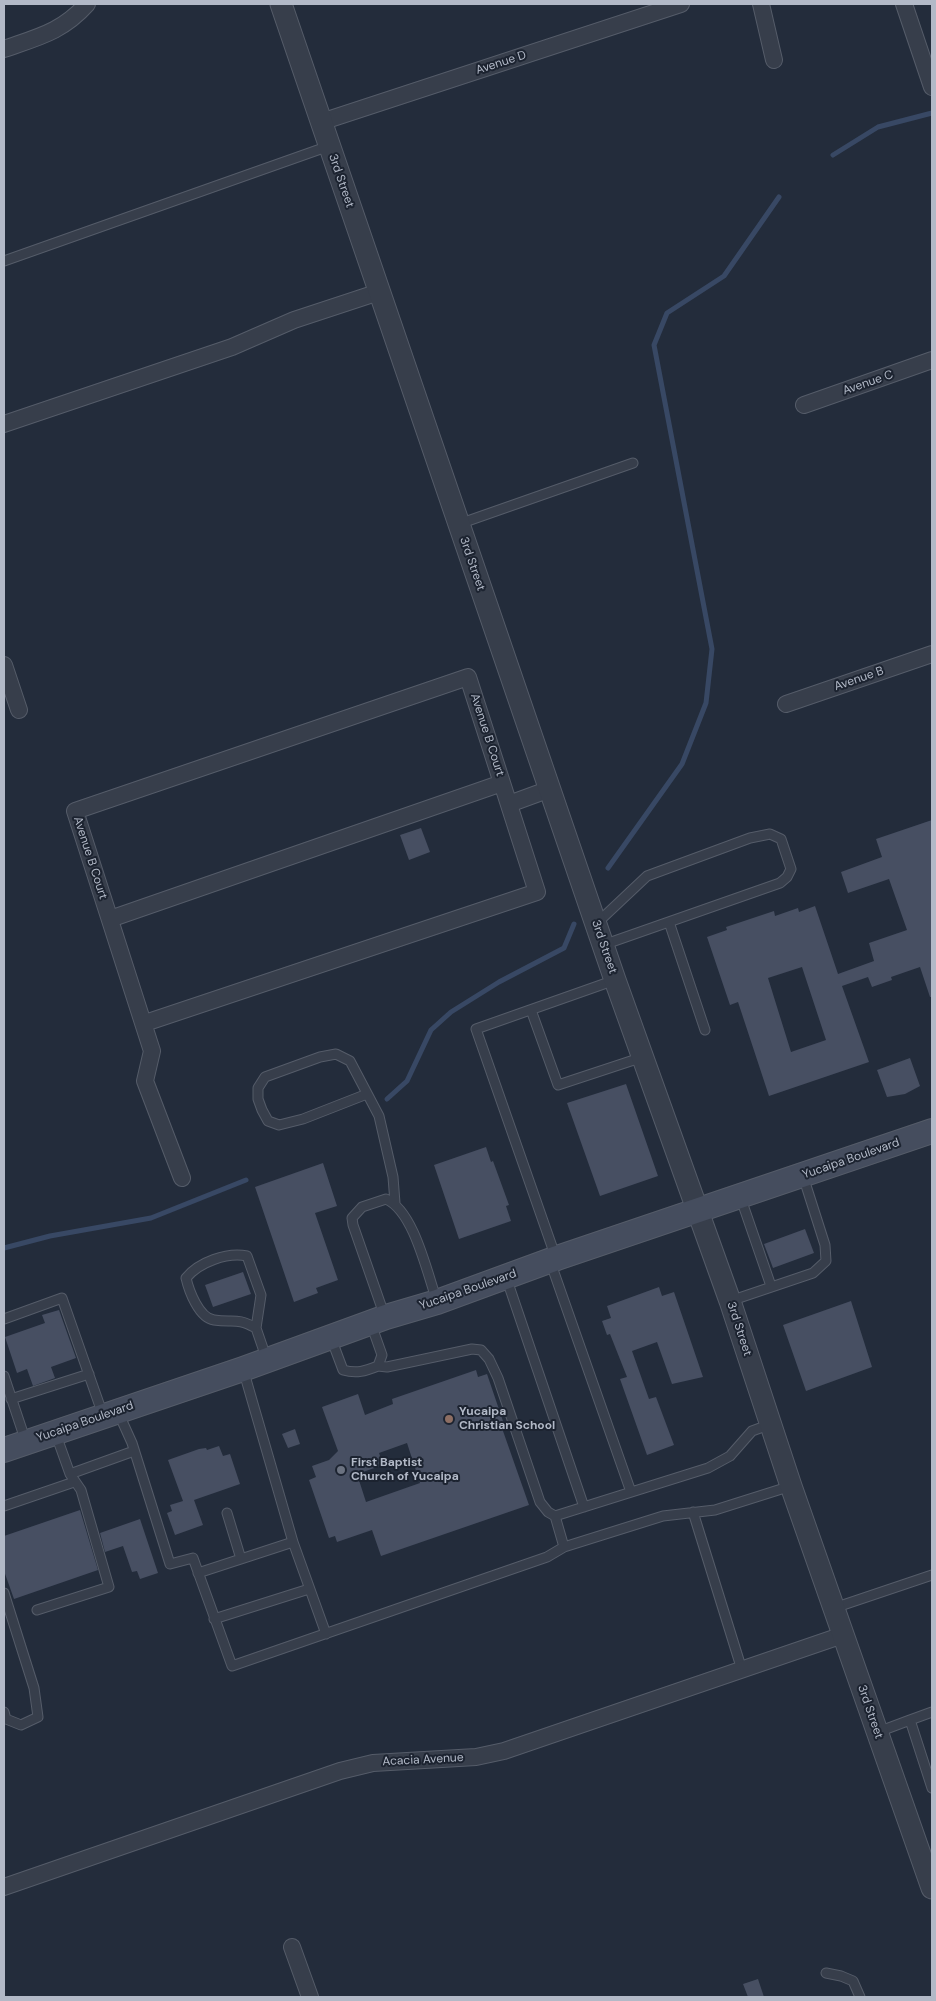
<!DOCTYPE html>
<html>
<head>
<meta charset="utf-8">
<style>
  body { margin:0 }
  #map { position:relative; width:936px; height:2001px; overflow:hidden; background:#232c3b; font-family:"DM Sans",sans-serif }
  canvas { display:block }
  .frame { position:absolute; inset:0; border:5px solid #b2b9c7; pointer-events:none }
</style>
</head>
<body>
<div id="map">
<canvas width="936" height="2001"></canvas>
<div class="frame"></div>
</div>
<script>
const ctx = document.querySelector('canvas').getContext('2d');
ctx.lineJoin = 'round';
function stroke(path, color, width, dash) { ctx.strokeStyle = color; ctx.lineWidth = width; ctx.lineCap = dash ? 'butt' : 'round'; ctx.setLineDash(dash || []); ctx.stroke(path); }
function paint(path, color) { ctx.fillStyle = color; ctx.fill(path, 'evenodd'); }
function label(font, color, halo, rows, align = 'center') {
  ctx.font = font + ' "DM Sans",sans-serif'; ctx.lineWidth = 4; ctx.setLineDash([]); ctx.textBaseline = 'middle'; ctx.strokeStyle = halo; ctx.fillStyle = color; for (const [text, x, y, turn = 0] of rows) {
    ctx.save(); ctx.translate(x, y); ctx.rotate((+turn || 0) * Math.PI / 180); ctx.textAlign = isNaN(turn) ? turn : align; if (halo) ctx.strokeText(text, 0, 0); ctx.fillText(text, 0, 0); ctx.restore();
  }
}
stroke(new Path2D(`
  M833,155L878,127L932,113
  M608,868L682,764L706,703L712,649L654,345L667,313L724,276L779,197
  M387,1099L407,1081L431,1030L451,1012L499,982L564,948L574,924
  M4,1248L50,1236L151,1218L246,1180`), '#384864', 5);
paint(new Path2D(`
  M932,820V997H930L920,967L891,977L892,980L872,987L868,977L842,986L869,1062L769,1096L738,1002L730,1005L707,937L727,930L726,927L774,911L775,916L798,908L799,912L815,906L838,974L874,961L869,943L907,930L889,879L848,893L841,872L882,857L876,839ZM802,967L826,1040L791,1052L768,978Z
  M421,828L430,852L409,860L400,835Z
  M910,1058L920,1086L905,1094L887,1097L877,1070Z
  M626,1084L658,1176L600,1196L567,1103Z
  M486,1147L491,1162L493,1161L509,1205L506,1206L511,1221L459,1239L434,1165Z
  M323,1163L337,1206L315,1213L338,1280L316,1288L318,1293L294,1302L255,1187Z
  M805,1229L814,1253L773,1268L764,1244Z
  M243,1272L251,1294L213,1307L205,1285Z
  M659,1287L662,1296L674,1292L703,1377L672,1384L657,1342L632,1351L649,1399L656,1397L674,1445L647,1455L620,1379L627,1377L610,1334L607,1335L602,1321L611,1318L607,1306Z
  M851,1301L872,1367L806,1391L783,1325Z
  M59,1310L76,1358L51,1367L55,1378L33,1386L27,1369L17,1373L5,1337L45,1323L42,1315Z
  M476,1370L478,1377L487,1374L506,1430L503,1431L529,1505L381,1556L372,1530L337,1542L335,1536L329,1538L309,1480L316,1477L312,1466L329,1460L338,1451L322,1407L358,1394L365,1415L393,1404L392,1399ZM407,1443L420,1483L366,1502L357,1474L383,1465L379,1453Z
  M295,1429L300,1444L288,1448L282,1434Z
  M219,1446L223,1456L230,1454L240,1484L194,1500L203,1525L175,1535L167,1513L172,1511L170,1505L183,1501L168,1460L199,1449L206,1448L207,1450Z
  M80,1510L98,1570L14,1599L4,1571V1536Z
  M140,1519L158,1573L140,1579L137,1571L132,1572L123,1546L105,1552L100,1533Z
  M758,1979L764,1997H748L743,1984Z`), '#474f62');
const service = new Path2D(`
  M4,261L329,146
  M459,524L633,463
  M669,922L705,1030
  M596,924L647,876L750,838L770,834L781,839L791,869L787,877L780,883L603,945
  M531,1010L558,1085L643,1057
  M367,1094L303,1119L279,1125L268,1121L262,1110L258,1099V1088L265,1077L320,1057L336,1054L350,1061L379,1116L393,1177L395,1203
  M740,1196L771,1286
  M556,1258L476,1029L615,980
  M550,1261L631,1492
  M506,1277L584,1507
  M730,1301L813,1273L826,1261L825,1245L803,1176
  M385,1317L353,1225L352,1218L362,1207L386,1199C414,1211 427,1273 437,1301
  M4,1319L62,1298L103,1415
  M256,1328C236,1317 234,1323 214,1320C199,1318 189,1291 186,1278C199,1262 227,1252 247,1256L261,1295L256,1328L267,1360
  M331,1338L343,1370C357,1374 365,1371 378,1366L382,1355L371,1324
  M378,1366L387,1367L472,1349L481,1350L489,1359L498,1378L540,1502L548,1512L555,1516
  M243,1369L293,1542L326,1634
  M4,1376L26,1442
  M11,1399L89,1374
  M118,1412L132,1443L170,1564L193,1558L232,1666L547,1557L564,1547L663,1516L715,1510L791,1486
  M70,1474L134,1451
  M4,1506L74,1482
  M693,1512L742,1670
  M227,1513L241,1559
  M564,1547L555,1516L708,1468L730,1456L752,1431L771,1424
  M198,1573L293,1542
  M4,1593L34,1688L38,1717L21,1725L6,1719L4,1712
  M834,1608L932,1575
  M37,1610L109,1587L81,1490L70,1474L55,1432
  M214,1619L309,1589
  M932,1712L910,1720L932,1788
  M878,1732L910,1720
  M826,1973L841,1976L853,1981L860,1997`);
const minor = new Path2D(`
  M761,4L774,60
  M904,4L932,87
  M4,49C38,37 62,32 87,4
  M321,122L681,4
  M804,405L932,360
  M4,424L232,347L294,320L379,292
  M4,665L19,710
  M786,704L932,654
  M509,804L550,789
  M110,919L502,783
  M145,1023L537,892L468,677L75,811L152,1051L145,1081L182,1178
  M4,1887L340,1771L373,1763L476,1757L504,1751L843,1635
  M292,1947L310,1997`);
const tertiary = new Path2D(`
  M281,4L615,980L730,1301L791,1486L932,1888`);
const secondary = new Path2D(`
  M4,1450L243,1369L386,1317L437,1302L557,1258L932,1131`);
stroke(service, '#555c69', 11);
stroke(minor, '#555c69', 18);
stroke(tertiary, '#555c69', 23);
stroke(secondary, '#555c69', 26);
stroke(service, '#373e4b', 9);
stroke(minor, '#373e4b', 16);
stroke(tertiary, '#373e4b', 21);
stroke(secondary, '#454d5e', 24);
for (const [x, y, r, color] of [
  [449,1419,5,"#8d6e63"],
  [341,1470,5,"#6b7280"]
]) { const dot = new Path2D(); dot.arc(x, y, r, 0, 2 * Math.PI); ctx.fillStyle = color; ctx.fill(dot); stroke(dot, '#1c2330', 2); }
label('12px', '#b2b9c7', '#1c2330', [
  ["Avenue D",501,63,-18],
  ["3rd Street",341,181,71],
  ["Avenue C",868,383,-19],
  ["3rd Street",472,564,71],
  ["Avenue B",859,679,-19],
  ["Avenue B Court",487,735,72],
  ["Avenue B Court",90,858,72],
  ["3rd Street",604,947,71],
  ["Yucaipa Boulevard",851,1159,-19],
  ["Yucaipa Boulevard",468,1290,-19],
  ["3rd Street",739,1329,72],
  ["Yucaipa Boulevard",85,1422,-19],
  ["3rd Street",870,1712,71],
  ["Acacia Avenue",423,1760,-3]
]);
label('bold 12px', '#b2b9c7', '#1c2330', [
  ["Yucaipa",459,1412],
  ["Christian School",459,1426],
  ["First Baptist",351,1463],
  ["Church of Yucaipa",351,1477]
], 'left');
</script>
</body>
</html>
